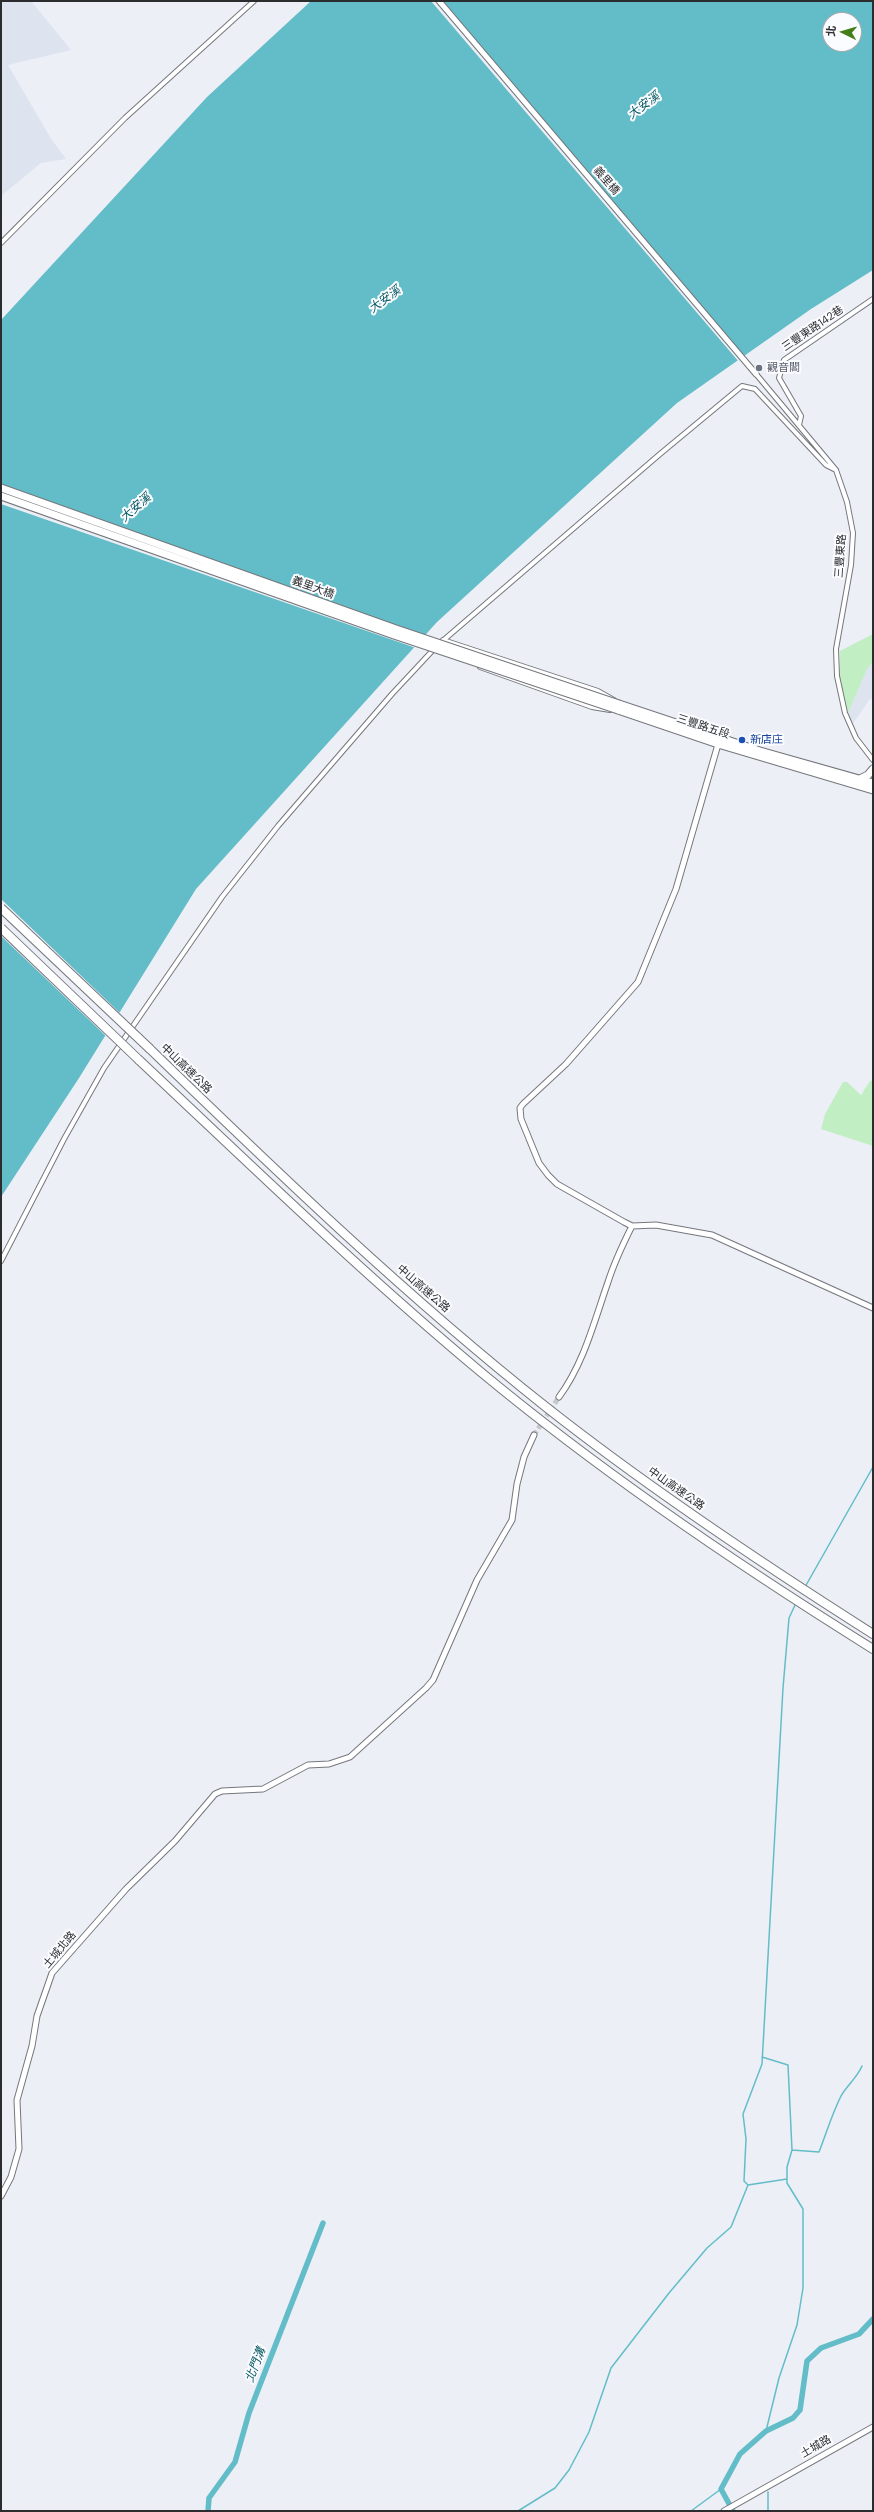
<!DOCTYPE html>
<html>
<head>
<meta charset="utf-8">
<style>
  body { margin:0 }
  #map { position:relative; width:874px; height:2512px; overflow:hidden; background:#eceff5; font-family:"DM Sans","Noto Sans TC",sans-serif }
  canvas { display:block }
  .frame { position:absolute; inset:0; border:2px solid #2b2c2e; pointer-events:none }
  .north { position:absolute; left:822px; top:12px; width:40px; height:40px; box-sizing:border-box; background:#fbfcff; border:1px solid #a8a9ab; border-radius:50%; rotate:275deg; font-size:11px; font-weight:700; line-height:16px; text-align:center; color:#2b2c2e }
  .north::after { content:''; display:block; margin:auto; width:14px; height:18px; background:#447e18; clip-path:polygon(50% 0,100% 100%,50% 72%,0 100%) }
</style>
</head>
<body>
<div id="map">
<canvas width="874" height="2512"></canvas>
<div class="frame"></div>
<div class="north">北</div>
</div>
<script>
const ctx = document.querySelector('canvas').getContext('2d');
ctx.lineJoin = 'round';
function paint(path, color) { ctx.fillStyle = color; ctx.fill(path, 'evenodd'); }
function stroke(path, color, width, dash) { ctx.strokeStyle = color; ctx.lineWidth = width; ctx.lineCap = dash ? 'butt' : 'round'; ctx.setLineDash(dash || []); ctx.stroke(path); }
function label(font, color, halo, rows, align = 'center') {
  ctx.font = font + ' "DM Sans","Noto Sans TC",sans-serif'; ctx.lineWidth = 4; ctx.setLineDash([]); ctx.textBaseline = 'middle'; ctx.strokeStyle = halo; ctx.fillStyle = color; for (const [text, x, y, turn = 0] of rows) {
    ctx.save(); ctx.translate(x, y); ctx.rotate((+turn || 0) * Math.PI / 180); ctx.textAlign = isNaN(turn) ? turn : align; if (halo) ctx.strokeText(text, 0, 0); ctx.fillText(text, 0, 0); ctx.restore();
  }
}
paint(new Path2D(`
  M1,1H31L71,50L8,65L50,137L66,159L41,163L1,196Z
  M873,662V700L870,699L852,725L848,713L867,669Z`), '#dde4f0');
paint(new Path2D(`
  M873,634V662L867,669L848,713L840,681V651Z
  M873,1080V1146L821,1129L825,1114L843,1082H847L861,1095L870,1081Z`), '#c1eec3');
paint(new Path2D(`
  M311,1H873V270L811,309L677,403L437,622L196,889L79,1078L1,1197V320L207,97ZM830,20H854V44H830Z`), '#63bdc9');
paint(new Path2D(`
  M431,1H439L744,358L739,362Z
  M1,488L427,637L416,648L1,504Z
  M1,899L121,1014L107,1037L1,936Z`), '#eceff5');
stroke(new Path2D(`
  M805,1587L873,1467
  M762,2057L788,2065L792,2150L787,2167V2183L803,2209V2288L797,2325L779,2378L766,2431
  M792,2150L819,2152C826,2134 832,2114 841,2096C847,2085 857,2078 862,2066
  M748,2185L787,2179
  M768,2492V2511
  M518,2511L555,2488L569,2470L589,2432L611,2368L669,2293L707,2248L731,2227L748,2185L744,2181L746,2139L743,2114L762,2064L783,1688L789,1618L796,1603
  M691,2511L721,2489`), '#63bdc9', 1.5);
stroke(new Path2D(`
  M208,2511L209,2498L235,2462L249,2413L323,2223
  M733,2511L721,2489L740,2454L766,2431L793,2418L800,2410L807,2361L821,2348L859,2334L873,2319`), '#63bdc9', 5.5);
stroke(new Path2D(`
  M534,1435L559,1397`), '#c5c8cd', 5, [5, 2.5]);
const minor = new Path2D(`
  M1,243L125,118L254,1
  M756,374L836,470L847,502L853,533L851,565L836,649L837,676L845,713L856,738L873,760
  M799,425L801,416L779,378L784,360L873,299
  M443,640L598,691L614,700
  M439,644L660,454L742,386L755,389L826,465L836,470
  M480,667L592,707L610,710
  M1,1261L64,1139L104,1068L222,897L278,826L392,694L434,649`);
const tertiary = new Path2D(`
  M439,1L756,374
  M719,741L676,889L638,982L566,1064L523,1104L520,1108L521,1119L539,1163L548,1175L557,1184L624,1222L632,1226L656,1225L712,1235L873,1308
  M559,1397C584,1363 594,1322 608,1282C614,1263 623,1244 632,1226
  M1,2196L11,2177L19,2149L17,2100L32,2046L37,2016L52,1973L126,1889L175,1841L215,1794L222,1791L263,1789L308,1765L329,1764L350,1757L426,1688L433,1680L477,1580L512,1520L517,1484L524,1457L534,1435
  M724,2511L873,2427`);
const primary = new Path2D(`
  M619,704L760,751L873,783
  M618,710L718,744L873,790
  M860,779L868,775L873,769`);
const motorway = new Path2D(`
  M150,1049C278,1173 406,1296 546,1407C650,1489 761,1563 873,1634
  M139,1060C252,1166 363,1274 482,1373C605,1475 738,1565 873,1649`);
stroke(minor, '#74777c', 6);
stroke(tertiary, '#74777c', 7);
stroke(primary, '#74777c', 9);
stroke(motorway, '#74777c', 10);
stroke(minor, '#fff', 4);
stroke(tertiary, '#fff', 5);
stroke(primary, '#fff', 7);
stroke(motorway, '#fff', 8);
const primaryBridge = new Path2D(`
  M1,488L396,629L619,704
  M1,496L394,635L618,710`);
const motorwayBridge = new Path2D(`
  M1,908L150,1049
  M1,928L139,1060`);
stroke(primaryBridge, '#74777c', 9, []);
stroke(motorwayBridge, '#74777c', 10, []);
stroke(primaryBridge, '#fff', 7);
stroke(motorwayBridge, '#fff', 8);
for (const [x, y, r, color] of [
  [759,368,4,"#6b7280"],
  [742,740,4,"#1a4fb4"]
]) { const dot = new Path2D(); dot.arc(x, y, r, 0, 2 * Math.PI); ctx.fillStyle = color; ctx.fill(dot); stroke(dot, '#fbfcff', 1.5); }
label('11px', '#2b2c2e', '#fbfcff', [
  ["義里橋",606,181,49],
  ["三豐東路142巷",813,329,-34],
  ["三豐東路",841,556,-86],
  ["義里大橋",313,588,20],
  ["三豐路五段",703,727,18],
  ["中山高速公路",186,1069,44],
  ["中山高速公路",423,1289,41],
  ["中山高速公路",676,1489,35],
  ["土城北路",60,1950,-50],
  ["土城路",816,2447,-30]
]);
label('11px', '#5b616d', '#fbfcff', [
  ["觀音閣",767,368]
], 'left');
label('11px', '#164399', '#fbfcff', [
  ["新店庄",750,740]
], 'left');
label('italic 12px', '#095a63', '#fbfcff', [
  ["大安溪",644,106,-37],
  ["大安溪",385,300,-37],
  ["大安溪",136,508,-41],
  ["北門溝",256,2365,-69]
]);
</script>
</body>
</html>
